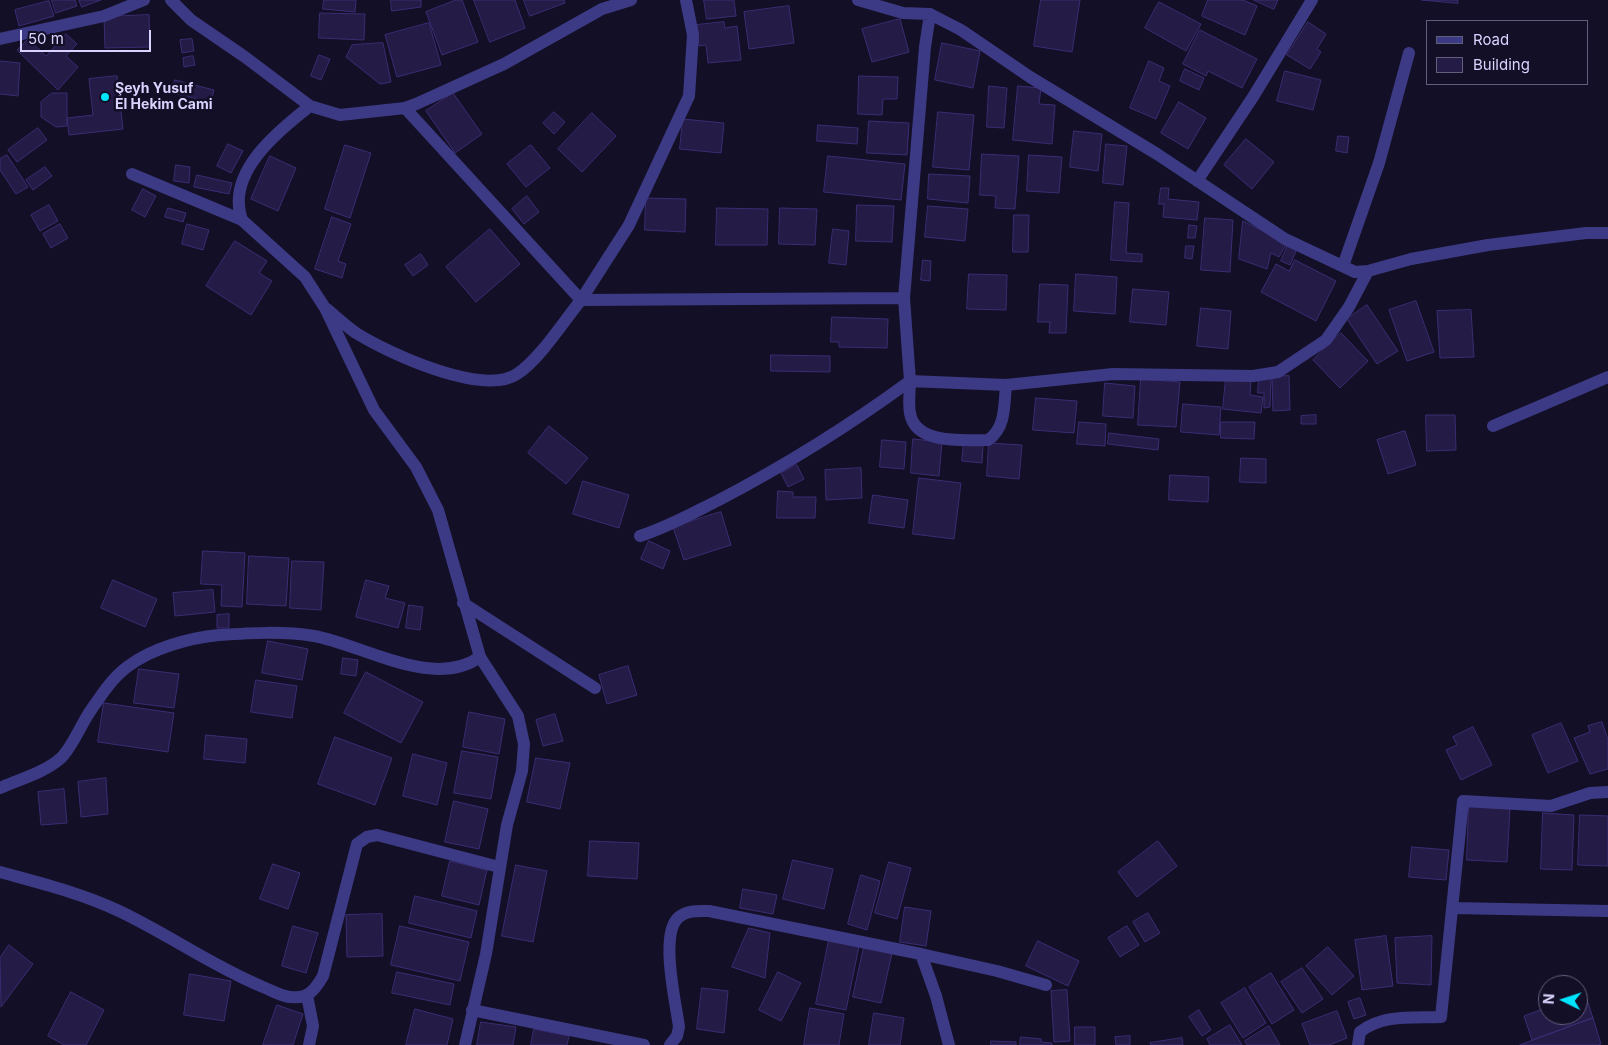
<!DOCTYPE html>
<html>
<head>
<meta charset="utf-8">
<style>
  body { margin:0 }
  #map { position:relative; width:1608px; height:1045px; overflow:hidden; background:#130f26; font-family:Inter,sans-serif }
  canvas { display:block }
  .legend { position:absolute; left:1426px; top:20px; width:162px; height:65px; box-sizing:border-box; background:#130f26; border:1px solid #625e7d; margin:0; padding:6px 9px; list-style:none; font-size:15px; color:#d9d4ff }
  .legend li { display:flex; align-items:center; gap:10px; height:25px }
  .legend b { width:25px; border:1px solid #625e7d }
  .north { position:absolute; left:1538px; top:975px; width:50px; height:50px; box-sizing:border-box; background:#130f26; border:1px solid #625e7d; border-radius:50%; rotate:274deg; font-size:14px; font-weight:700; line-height:20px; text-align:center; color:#d9d4ff }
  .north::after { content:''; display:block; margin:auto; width:18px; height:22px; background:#00e5ff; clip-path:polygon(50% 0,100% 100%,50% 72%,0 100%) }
  .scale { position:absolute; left:20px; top:30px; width:131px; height:22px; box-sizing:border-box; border:2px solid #d9d4ff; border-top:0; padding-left:6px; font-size:15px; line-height:18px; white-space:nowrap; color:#d9d4ff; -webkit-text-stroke:4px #130f26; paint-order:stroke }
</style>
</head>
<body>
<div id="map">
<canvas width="1608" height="1045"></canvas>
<ul class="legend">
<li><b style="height:6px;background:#3d3a85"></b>Road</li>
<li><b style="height:14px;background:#241b47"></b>Building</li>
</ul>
<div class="north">N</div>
<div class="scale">50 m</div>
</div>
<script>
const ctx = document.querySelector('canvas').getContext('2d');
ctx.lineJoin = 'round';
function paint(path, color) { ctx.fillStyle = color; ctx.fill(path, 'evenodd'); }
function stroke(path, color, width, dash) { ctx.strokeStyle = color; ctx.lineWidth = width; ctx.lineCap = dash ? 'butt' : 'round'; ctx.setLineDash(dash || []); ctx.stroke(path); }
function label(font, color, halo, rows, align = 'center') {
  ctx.font = font + ' Inter,sans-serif'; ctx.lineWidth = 5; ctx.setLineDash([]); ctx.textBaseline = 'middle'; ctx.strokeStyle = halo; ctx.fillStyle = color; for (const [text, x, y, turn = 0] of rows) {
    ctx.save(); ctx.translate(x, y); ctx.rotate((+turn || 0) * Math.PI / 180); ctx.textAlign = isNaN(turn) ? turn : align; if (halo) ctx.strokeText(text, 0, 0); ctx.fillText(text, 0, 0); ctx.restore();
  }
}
const building = new Path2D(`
  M52,0H75L77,6L56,13Z
  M79,0H101L82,7Z
  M324,0H356L355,12L323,9Z
  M391,0H421V7L392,11Z
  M456,0H462L478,42L442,55L426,12Z
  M474,0H515L525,28L490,42Z
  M524,0H564L565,3L530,16Z
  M704,0H734L736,16L707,19Z
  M1041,0H1080L1072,52L1034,46Z
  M1208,0H1243L1257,6L1245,35L1202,16Z
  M1254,0H1278L1274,9Z
  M1422,0H1458V3Z
  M49,1L54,16L19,26L15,10Z
  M1159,2L1201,24L1186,51L1145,28Z
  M789,6L794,43L749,49L744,12Z
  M320,13L365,14L364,40L319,38Z
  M149,15L150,47L105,48L104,17Z
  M900,19L909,52L872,62L862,29Z
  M724,22L725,28L737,26L741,60L708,63L706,45L699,46L697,25Z
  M1308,22L1326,34L1317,49L1321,52L1310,69L1287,55Z
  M429,23L441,65L397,77L385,35Z
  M1200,30L1257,59L1242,88L1208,71L1206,76L1183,64Z
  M66,34L77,44L66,56L78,67L58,90L17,50L28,39L46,56Z
  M192,39L194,51L182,53L180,40Z
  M383,43L391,82L380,84L346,57L352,45Z
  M942,43L980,51L973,88L935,80Z
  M319,55L330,59L321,80L311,76Z
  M193,56L195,65L184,67L183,58Z
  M0,61L20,63L18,96L0,94Z
  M1149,61L1164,68L1159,81L1170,86L1156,119L1130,108Z
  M1185,69L1204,78L1199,90L1180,81Z
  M1285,71L1321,80L1313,110L1277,101Z
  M117,76L123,129L69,135L67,118L93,115L89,79Z
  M859,76L898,77L897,99H883L882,115L858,114Z
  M175,80L214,90L211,102L172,93Z
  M989,86L1007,88L1004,128L987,127Z
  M1018,86L1041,88L1039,104L1055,105L1052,144L1013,140Z
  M52,93H67V126L56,127L41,117V102Z
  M453,93L482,134L455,153L426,111Z
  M1179,102L1206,118L1188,149L1161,133Z
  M554,112L565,122L554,134L543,123Z
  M938,112L974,115L969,170L933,167Z
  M592,113L616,136L582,172L558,149Z
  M683,119L724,123L721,153L680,149Z
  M869,121L909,123L907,155L867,153Z
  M818,125L858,128L857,144L817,141Z
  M38,128L47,140L17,162L8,150Z
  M1074,131L1102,134L1098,171L1070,167Z
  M1338,136L1349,137L1347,153L1336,151Z
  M1246,139L1274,162L1252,189L1224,165Z
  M228,144L243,151L231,173L217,166Z
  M1106,144L1127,146L1123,185L1103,183Z
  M345,145L371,153L350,218L325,209Z
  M531,145L550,168L526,187L507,164Z
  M982,154L1019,156L1015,209L995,208L996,196L980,195Z
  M7,155L28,187L16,194L0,170V159Z
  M1029,155L1062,157L1059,193L1027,191Z
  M270,156L296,168L278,211L251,199Z
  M828,156L905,164L901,200L824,192Z
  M176,165L190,167L189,183L174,181Z
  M45,167L52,176L33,190L26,180Z
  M929,174L970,176L968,203L928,199Z
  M197,175L232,183L229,194L194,187Z
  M1161,188H1169L1168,199L1199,202L1197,220L1163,217L1164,204H1159Z
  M143,189L156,196L145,217L132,210Z
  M527,196L539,212L524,224L512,209Z
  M646,198L686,199L685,232L645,230Z
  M1115,202L1129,203L1126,253L1142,254V262L1111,260Z
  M49,205L58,221L40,231L31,215Z
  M857,205L894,206L892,242L856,241Z
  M928,206L968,209L965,241L925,237Z
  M168,208L186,213L183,222L165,217Z
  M717,208L768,209L767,245H716Z
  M780,208L817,209L815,245L779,244Z
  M1014,215H1029L1028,252H1013Z
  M332,217L351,224L338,261L346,264L342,278L315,269Z
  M1205,218L1233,220L1230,272L1201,270Z
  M1243,221L1287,243L1279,257L1271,253L1267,269L1239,259Z
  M60,224L68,238L51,248L43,234Z
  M187,224L209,230L203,250L182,244Z
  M1189,225L1197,226L1195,238H1188Z
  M490,229L520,264L476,302L446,267Z
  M833,229L849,231L846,265L829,263Z
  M235,241L267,261L259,273L272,281L251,315L206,286Z
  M1288,245L1297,249L1290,265L1281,261Z
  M1186,246H1194L1192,259L1185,258Z
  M421,254L428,265L413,276L405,265Z
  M923,260L931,261L930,281L921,280Z
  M1295,260L1336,281L1316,321L1261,292L1276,264L1289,271Z
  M969,274L1007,275L1006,310L967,309Z
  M1076,274L1117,277L1115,314L1074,311Z
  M1040,284L1068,285L1066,333H1049L1050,322H1038Z
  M1133,289L1169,292L1166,325L1130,322Z
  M1416,301L1434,352L1407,361L1389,310Z
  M1367,305L1398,351L1377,364L1347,319Z
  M1201,308L1231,311L1228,349L1197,346Z
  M1471,310L1474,357L1440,358L1437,311Z
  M832,317L888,319L887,348L839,347V342H831Z
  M1341,333L1368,361L1340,388L1313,360Z
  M771,355L830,356V372L771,371Z
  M1289,376L1290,410L1273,411L1272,377Z
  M1226,378L1251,380L1250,395L1263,397L1261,413L1223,409Z
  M1259,378H1271L1270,407L1264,408V393H1258Z
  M1141,379L1180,382L1176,427L1138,425Z
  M1105,383L1135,386L1133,418L1103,416Z
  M1036,398L1077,401L1074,433L1033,430Z
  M1183,404L1221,407L1219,435L1181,432Z
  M1316,415V424H1301V416Z
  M1426,415H1455L1456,450L1427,451Z
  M1079,422L1106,424L1105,446L1077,444Z
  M1221,422H1255L1254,439L1221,438Z
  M549,426L588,458L566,484L528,453Z
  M1405,431L1416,465L1388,474L1377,440Z
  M1109,433L1159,439L1158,450L1108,444Z
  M913,439L942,442L939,476L911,473Z
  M882,440L906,442L904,469L880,467Z
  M964,443L983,445L982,463L962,461Z
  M989,443L1022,445L1019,479L987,476Z
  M1241,458L1266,459V483L1240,482Z
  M797,465L804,479L788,487L781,473Z
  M861,468L862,498L826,500L825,470Z
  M1170,475L1209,477L1208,502L1169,500Z
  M919,478L961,483L954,539L913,534Z
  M583,481L629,495L619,528L573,514Z
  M778,491L793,492V497H816L815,518H777Z
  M873,495L908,500L904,528L869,523Z
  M721,512L731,545L684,560L673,527Z
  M649,541L670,551L663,569L641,559Z
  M203,551L245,553L242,607L221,606L222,585L201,584Z
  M249,556L289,558L286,606L247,604Z
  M292,561L324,562L321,610L290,608Z
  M113,580L157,599L145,627L101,608Z
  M366,580L389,586L385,598L405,603L398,628L356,617Z
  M213,590L215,612L175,616L173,593Z
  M409,605L423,607L420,630L406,628Z
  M229,614V628H217V615Z
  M268,641L308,649L302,680L262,673Z
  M343,658L358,660L356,676L341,674Z
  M628,666L637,695L607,704L599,675Z
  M139,669L179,674L174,708L134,703Z
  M366,672L423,702L401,743L344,713Z
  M256,680L297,686L292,718L251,712Z
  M104,703L174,713L168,752L98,742Z
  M469,712L505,719L499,754L463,747Z
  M555,714L563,741L543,746L536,720Z
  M1602,722L1608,740V769L1590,774L1574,738L1590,732L1588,726Z
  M1561,723L1578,761L1548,773L1532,735Z
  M1473,727L1492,765L1461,780L1446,750L1457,745L1453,737Z
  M206,735L247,739L245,763L204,759Z
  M335,737L392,758L375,805L318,784Z
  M462,751L498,757L491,799L454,793Z
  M413,754L447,763L437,805L403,796Z
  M536,758L570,763L560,809L527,802Z
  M106,778L108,814L81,817L78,782Z
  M64,789L67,823L41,825L38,792Z
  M454,801L488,809L479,849L445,842Z
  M1469,805L1510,807L1507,862L1467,860Z
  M1543,813L1574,815L1572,870L1541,869Z
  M1580,815L1608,816V866L1578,865Z
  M590,841L639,843L637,879L588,876Z
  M1158,841L1177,866L1137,897L1118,872Z
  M1412,847L1449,850L1446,880L1409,877Z
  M793,860L833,869L824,909L783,899Z
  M450,861L487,870L479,905L442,896Z
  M889,862L911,868L897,919L875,913Z
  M273,864L300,873L288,909L260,899Z
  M516,865L547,871L533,942L502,936Z
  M861,875L880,881L867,930L848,924Z
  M743,889L777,895L773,914L740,908Z
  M415,896L477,911L471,938L409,923Z
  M905,907L931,911L926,946L900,942Z
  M1148,913L1160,933L1145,942L1133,922Z
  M382,914L383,956L347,957L346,915Z
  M293,926L318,933L306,973L282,966Z
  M400,926L469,942L460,981L391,965Z
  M1127,926L1139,945L1120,957L1108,938Z
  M749,928L770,933L765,978L732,967Z
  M1386,936L1393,986L1362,990L1355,940Z
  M1432,936L1431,985L1397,983L1395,938Z
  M829,940L859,946L846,1010L816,1004Z
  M1038,941L1079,961L1068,986L1026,966Z
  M9,945L33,964L1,1007L0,958Z
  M864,947L892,953L881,1003L853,997Z
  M1328,947L1354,976L1332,995L1306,966Z
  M1302,968L1323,999L1302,1013L1281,982Z
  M397,972L454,984L450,1005L392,993Z
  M778,972L801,983L781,1021L759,1010Z
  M1271,973L1294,1010L1272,1024L1249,987Z
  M190,974L231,981L224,1021L184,1015Z
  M702,988L728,991L724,1033L697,1029Z
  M1245,988L1266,1023L1243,1038L1221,1003Z
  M1067,990L1070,1041L1054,1042L1051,991Z
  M71,992L104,1010L86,1045H64L48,1036Z
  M1585,994L1593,1018L1532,1040L1524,1016L1548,1007V1015H1578V997Z
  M1360,998L1366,1015L1354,1019L1348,1002Z
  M277,1005L303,1014L293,1045H263Z
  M810,1008L844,1014L839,1045H804Z
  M415,1009L453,1019L447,1045H406Z
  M1199,1010L1211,1030L1202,1036L1189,1017Z
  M1337,1011L1347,1038L1329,1045H1310L1302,1024Z
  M874,1013L904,1018L900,1045H869Z
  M1593,1018L1601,1044L1598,1045H1520Z
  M481,1022L516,1027L513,1045H477Z
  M1230,1025L1242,1045H1210L1207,1039Z
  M1269,1026L1280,1045H1247L1245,1041Z
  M1075,1027H1095V1045H1075Z
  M534,1029L569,1036L567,1045H531Z
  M1130,1036V1045H1116L1115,1037Z
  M1021,1037L1041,1039V1042L1052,1043V1045H1020Z
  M1182,1038L1183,1045H1151L1150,1043Z
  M991,1041L1016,1042V1045H991Z`);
paint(building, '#241b47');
stroke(building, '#3b2d73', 1);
stroke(new Path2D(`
  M171,0L191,20L245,57L310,106L340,115L405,108L416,104L504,64L602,9L631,0
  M858,0L903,13L930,14L961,30L1030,77L1157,154L1285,239L1355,272L1368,271L1411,259L1488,245L1586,233H1608
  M0,39L104,16L144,0
  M405,108L581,300L629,225L689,96L693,35L686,0
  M132,174L242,220L305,277L325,308L374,410L416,467L438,510L480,657L518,716L524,744L522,771L507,825L486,954L465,1045
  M1197,181L1253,97L1312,0
  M242,220C225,173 278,131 310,106
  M1343,266L1379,163L1409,53
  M327,309C336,317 346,326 356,333C388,353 483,397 517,374C539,360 564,321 581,300L904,298
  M1006,385C1004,405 1006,428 988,440C964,440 915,445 910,413C908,403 910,391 910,381L1006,385L1113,374L1253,376L1278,372L1326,340L1349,307L1368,271
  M1493,426L1608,377
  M640,536C668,527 693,513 719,500C786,465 850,425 910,381L904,298L925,47L930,14
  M463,603L595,688
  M0,788C20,779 44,773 61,758C72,747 80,727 89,713C100,697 111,679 127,667C152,648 189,638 219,635C251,633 283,631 314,636C364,645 433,690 480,657
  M0,872C40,883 81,893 119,911C168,934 212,966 263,987C271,990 282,997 291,997C308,999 315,990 323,976L357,844L367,837L377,835L499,867
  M1452,908L1608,911
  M921,954L997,971L1046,985
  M307,995L313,1026L309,1045
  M472,1010L644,1045
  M670,1045L677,1036L679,1027C676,1003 659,933 679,917C687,910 699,911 709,911L921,954L936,996L949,1045
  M1358,1045L1360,1032C1382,1014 1413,1018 1441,1017L1463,801L1551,806L1590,793L1608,792`), '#3d3a85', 12);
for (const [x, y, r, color] of [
  [105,97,5,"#00e5ff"]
]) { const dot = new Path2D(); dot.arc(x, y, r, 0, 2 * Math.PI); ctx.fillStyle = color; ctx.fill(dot); stroke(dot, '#130f26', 2); }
label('bold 14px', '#d9d4ff', '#130f26', [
  ["Şeyh Yusuf",115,89],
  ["El Hekim Cami",115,105]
], 'left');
</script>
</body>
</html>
